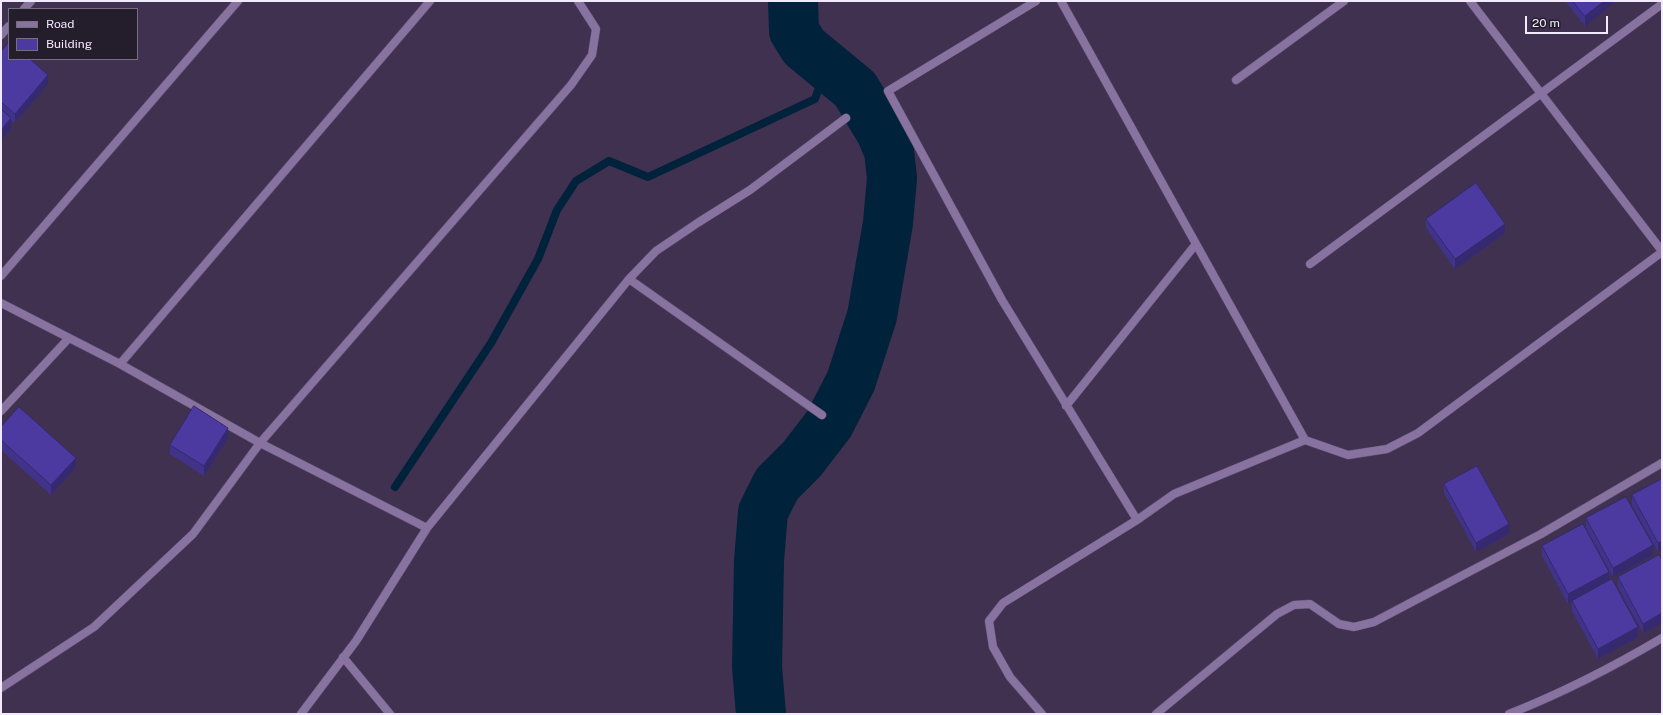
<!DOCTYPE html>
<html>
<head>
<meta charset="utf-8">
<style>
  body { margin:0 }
  #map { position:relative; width:1663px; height:715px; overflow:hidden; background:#403151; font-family:"Public Sans",sans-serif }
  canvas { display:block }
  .frame { position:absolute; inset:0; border:2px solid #f2e9fd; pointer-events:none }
  .legend { position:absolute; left:8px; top:8px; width:130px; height:52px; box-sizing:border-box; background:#241d2c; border:1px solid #766f80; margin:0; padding:5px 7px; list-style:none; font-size:12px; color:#f2e9fd }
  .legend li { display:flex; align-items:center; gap:8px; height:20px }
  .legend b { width:20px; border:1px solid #766f80 }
  .scale { position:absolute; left:1525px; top:16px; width:83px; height:18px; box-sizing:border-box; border:2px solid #f2e9fd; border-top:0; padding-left:5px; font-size:12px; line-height:14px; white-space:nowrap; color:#f2e9fd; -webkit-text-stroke:3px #241d2c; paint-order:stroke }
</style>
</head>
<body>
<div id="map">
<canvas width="1663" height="715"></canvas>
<div class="frame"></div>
<ul class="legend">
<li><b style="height:5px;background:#8873a0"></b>Road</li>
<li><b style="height:11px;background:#4c3aa0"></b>Building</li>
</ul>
<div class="scale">20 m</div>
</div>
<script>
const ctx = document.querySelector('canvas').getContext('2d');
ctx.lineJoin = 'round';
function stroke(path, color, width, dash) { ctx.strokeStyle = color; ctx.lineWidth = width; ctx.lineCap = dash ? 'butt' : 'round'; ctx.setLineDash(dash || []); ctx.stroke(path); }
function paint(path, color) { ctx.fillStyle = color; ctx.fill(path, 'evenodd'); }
stroke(new Path2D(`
  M395,487L491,343L538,259L557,210L576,181L609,161L648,177L815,99L821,82L822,62`), '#00223b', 8);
stroke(new Path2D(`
  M761,714L757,667L759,561L763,512L777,484L802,459L829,424L851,381L872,316L888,223L892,178L889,151L881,132L855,89L804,47L794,31L793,1`), '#00223b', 50);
const street = new Path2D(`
  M1036,1L888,91L1002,300L1137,520
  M1470,1L1662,251
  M24,9L31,1
  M1,35L9,26
  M1236,80L1344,1
  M1310,264L1662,4
  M1,276L238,1
  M629,279L822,415
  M1,303L120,364L260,443L427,528
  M120,364L430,1
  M1066,406L1196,244
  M1,411L69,338
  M1305,440L1348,455L1387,449L1418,433L1662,252
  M343,657L390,714
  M1,688L94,627L193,534L260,443L571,85L592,55L596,29L578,1
  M301,714L356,641L427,528L629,279L656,251L699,222L750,190L846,118
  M1042,714L1010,677L993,647L989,621L1003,603L1137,520L1174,494L1305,440L1061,1
  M1156,714L1277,614L1294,605L1310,604L1339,624L1354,627L1374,622L1541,534L1662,463
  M1509,714C1562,693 1613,667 1662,638`);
stroke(street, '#5c4e6d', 9);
stroke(street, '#8873a0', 8);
paint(new Path2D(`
  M1565,1H1615V2L1585,26Z
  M1,52L48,84L15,123L11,120V128L1,140Z
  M1426,219L1505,233L1455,269L1426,228Z
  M1,427L76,467L51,495L1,450Z
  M228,438L204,476L170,454V445Z
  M1662,479V550L1658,552L1632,505V495Z
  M1444,484L1509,534L1476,552L1444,493Z
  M1586,518L1653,555L1613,577L1586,528Z
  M1542,546L1609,581L1638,637L1598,659L1572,611V602L1568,604L1542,556Z
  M1662,560V623L1643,633L1618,587V577Z`), '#41328a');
paint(new Path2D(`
  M1604,1H1615V2L1585,26V16Z
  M48,75V84L15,123V114Z
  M11,118V128L1,140V130Z
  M1505,224V233L1455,269V259Z
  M228,428V438L204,476V466Z
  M76,458V467L51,495V485Z
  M1509,524V534L1476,552V543Z
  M1662,541V550L1658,552V543Z
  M1653,545V555L1613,577V568Z
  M1609,572V581L1568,604V594Z
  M1662,613V623L1643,633V624Z
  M1638,627V637L1598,659V649Z`), '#352970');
const building = new Path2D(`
  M1573,1H1604L1585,16Z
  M9,42V59H30L48,75L15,114L1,102V52Z
  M1,109L11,118L1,130Z
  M1476,183L1505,224L1455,259L1426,219Z
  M194,406L228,428L204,466L170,445Z
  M19,407L76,458L51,485L1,440V427Z
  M1477,466L1509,524L1476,543L1444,484Z
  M1662,479V541L1658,543L1632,495Z
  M1626,497L1653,545L1613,568L1586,518Z
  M1583,524L1609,572L1568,594L1542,546Z
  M1659,555L1662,560V613L1643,624L1618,577Z
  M1612,579L1638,627L1598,649L1572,601Z`);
paint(building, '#4c3aa0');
stroke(building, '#352970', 1);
</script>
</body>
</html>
